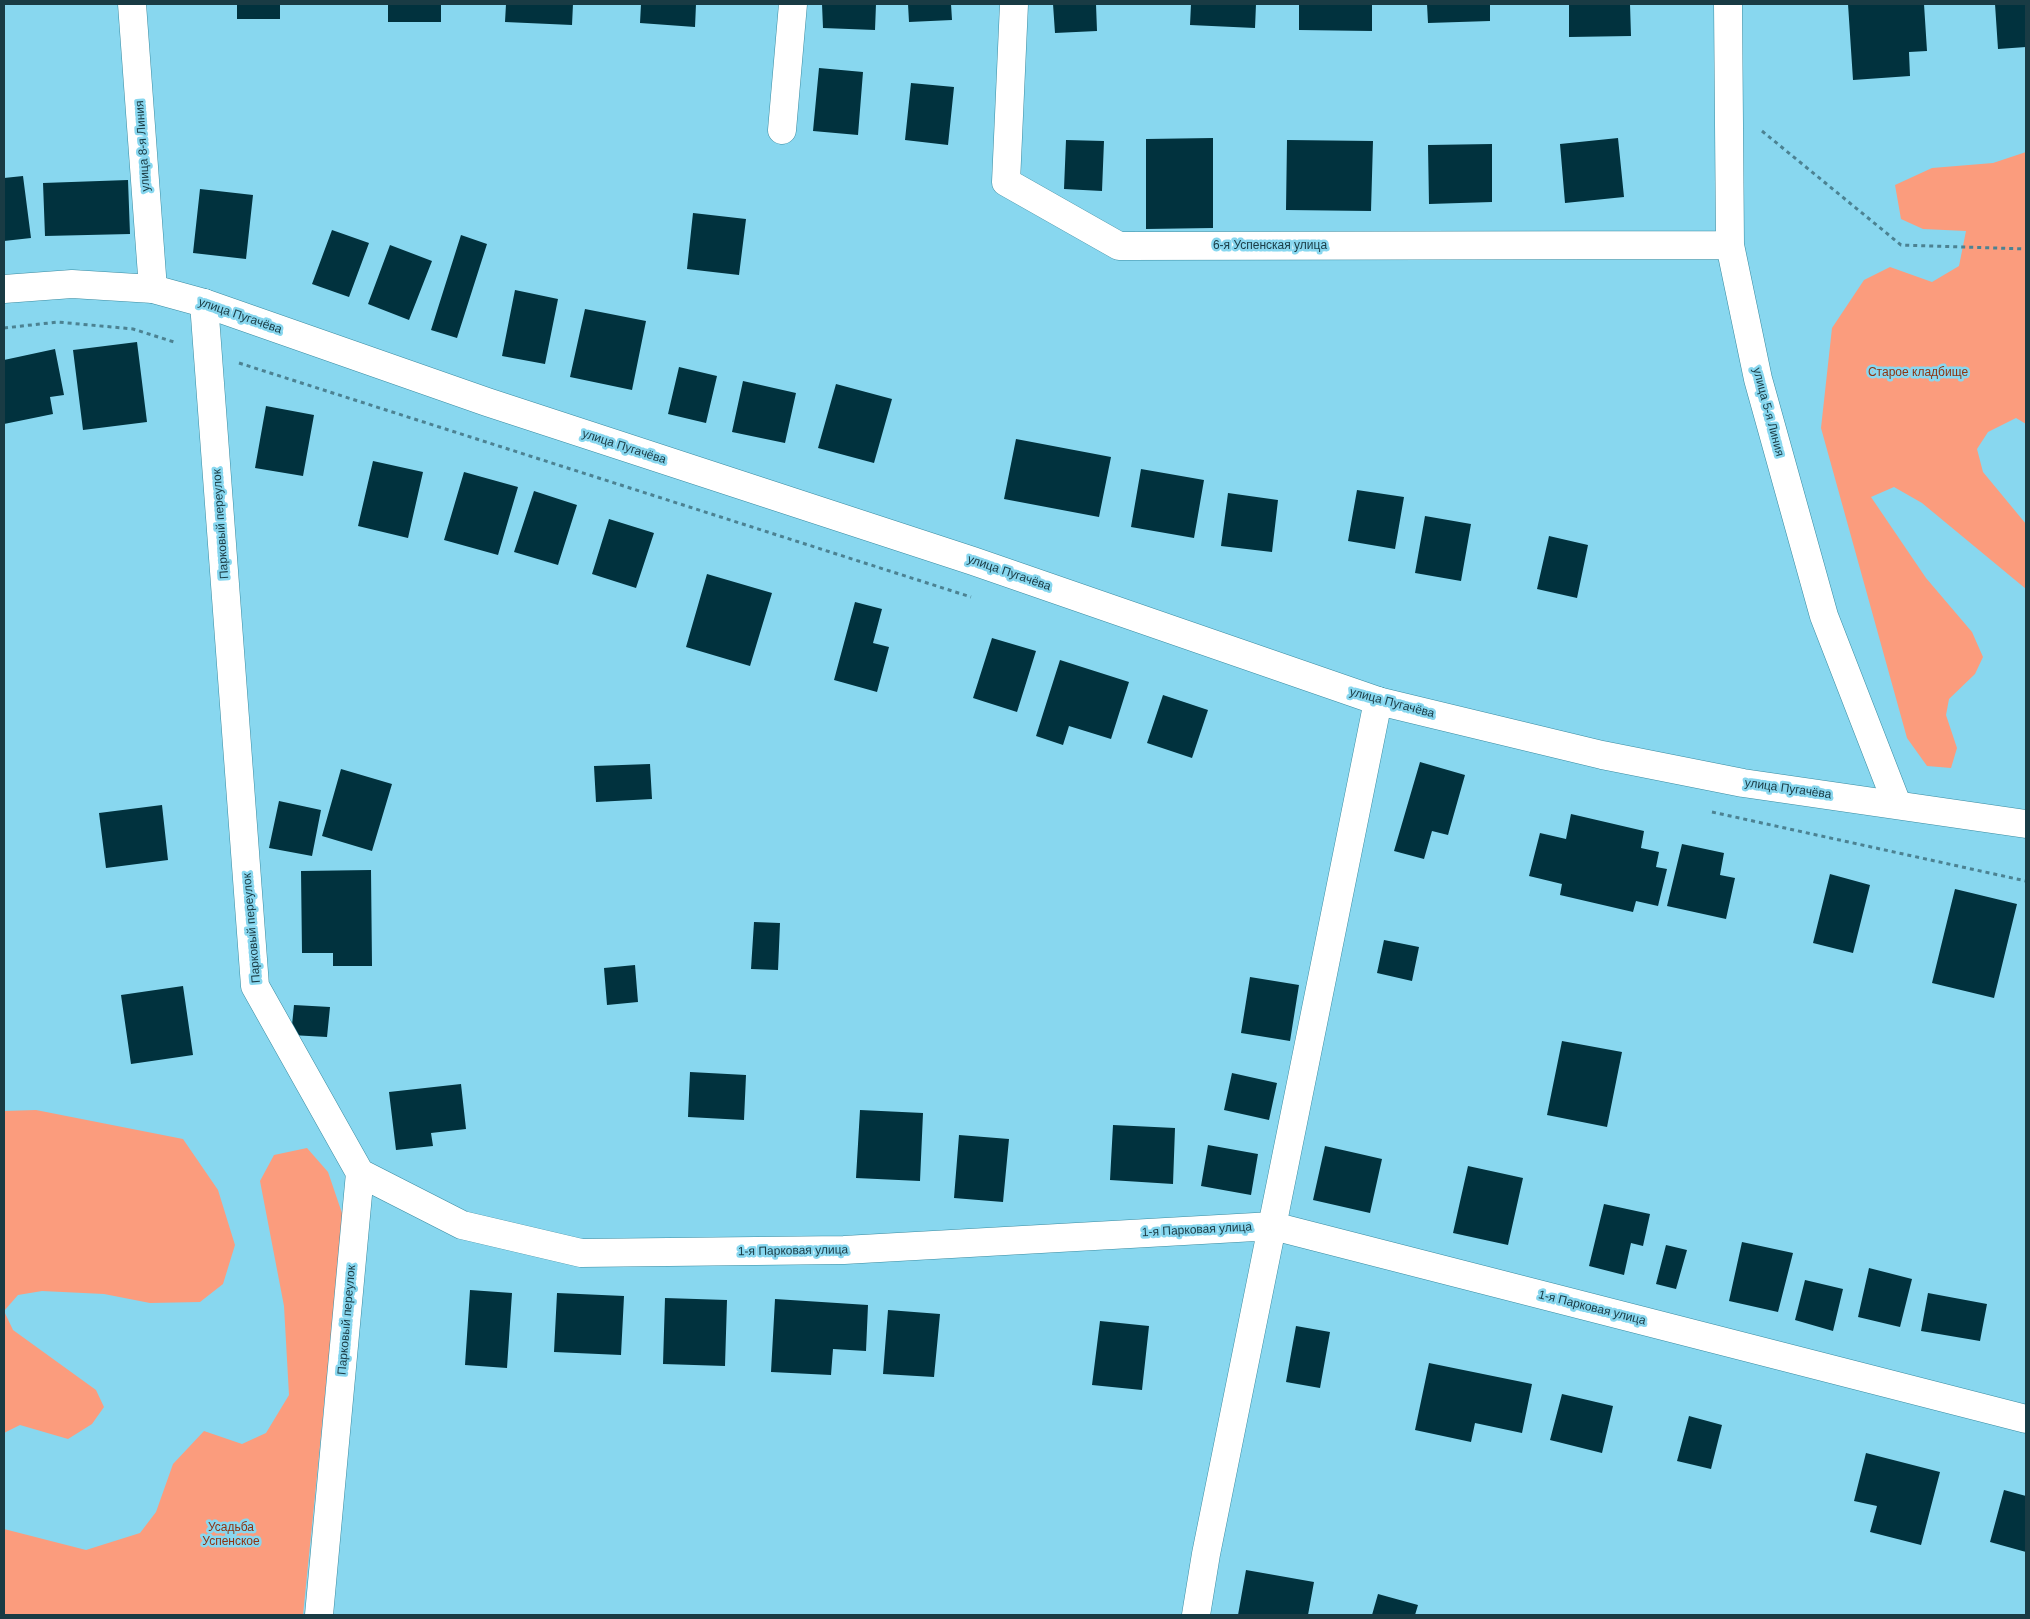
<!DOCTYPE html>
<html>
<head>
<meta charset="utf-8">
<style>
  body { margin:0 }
  #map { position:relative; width:2030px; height:1619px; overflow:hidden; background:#88d7ef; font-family:Arial,sans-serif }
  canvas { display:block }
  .frame { position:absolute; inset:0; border:5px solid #193b44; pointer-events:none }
</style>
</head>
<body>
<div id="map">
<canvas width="2030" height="1619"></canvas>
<div class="frame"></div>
</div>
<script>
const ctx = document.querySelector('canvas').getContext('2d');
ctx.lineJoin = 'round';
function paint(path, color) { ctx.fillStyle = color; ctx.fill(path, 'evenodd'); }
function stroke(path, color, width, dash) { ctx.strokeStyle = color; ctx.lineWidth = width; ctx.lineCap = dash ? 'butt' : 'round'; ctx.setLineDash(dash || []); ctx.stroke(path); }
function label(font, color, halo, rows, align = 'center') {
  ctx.font = font + ' Arial,sans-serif'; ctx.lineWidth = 5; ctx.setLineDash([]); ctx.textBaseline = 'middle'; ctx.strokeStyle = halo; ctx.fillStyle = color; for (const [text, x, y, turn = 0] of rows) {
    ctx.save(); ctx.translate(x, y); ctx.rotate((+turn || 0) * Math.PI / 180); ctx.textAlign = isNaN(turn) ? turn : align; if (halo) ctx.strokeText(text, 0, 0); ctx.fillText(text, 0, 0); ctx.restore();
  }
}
paint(new Path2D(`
  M2026,152V424L2016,418L1988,432L1977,449L1983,472L2026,524V589L1922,503L1894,487L1871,497L1926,578L1972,632L1983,657L1975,674L1949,699L1946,715L1957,748L1951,768L1927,766L1907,738L1821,428L1832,328L1864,280L1890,267L1932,282L1959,266L1966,231L1923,229L1901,219L1895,185L1932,168L1993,163Z
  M36,1110L183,1139L218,1190L235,1245L223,1284L200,1302L150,1303L104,1294L42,1291L18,1295L4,1311L13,1330L96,1390L104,1407L92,1424L68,1439L20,1425L4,1433V1111Z
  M307,1148L328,1172L343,1216L303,1615H4V1529L86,1550L140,1533L156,1512L173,1464L204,1431L242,1444L266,1433L289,1395L284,1306L260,1181L274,1155Z`), '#fb9c7d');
paint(new Path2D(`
  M237,4H280V19H237Z
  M388,4H441V22H388Z
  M506,4H573L572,25L505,22Z
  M641,4H696L695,27L640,23Z
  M822,4H876L875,30L823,28Z
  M908,4H951L952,20L909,22Z
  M1053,4H1096L1097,31L1055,33Z
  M1191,4H1256L1255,28L1190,25Z
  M1299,4H1372V31L1299,30Z
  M1427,4H1490V21L1428,23Z
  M1569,4H1630L1631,36L1569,37Z
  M1848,4H1924L1927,51L1909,52L1910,76L1853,80Z
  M1995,4H2026V47L1998,49Z
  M819,68L863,72L858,135L813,131Z
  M911,83L954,87L948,145L905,140Z
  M1213,138V228L1146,229V139Z
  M1618,138L1624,197L1565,203L1560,144Z
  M1066,140L1104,141L1102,191L1064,189Z
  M1287,140L1373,141L1371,211L1286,210Z
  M1492,144V202L1429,204L1428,145Z
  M23,176L31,238L4,241V178Z
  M128,180L130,234L45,236L43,183Z
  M200,189L253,195L246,259L193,253Z
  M693,213L746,219L739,275L687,269Z
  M332,230L369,243L349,297L312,284Z
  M461,235L487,244L457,338L431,330Z
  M390,245L432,261L409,320L368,304Z
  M515,290L558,299L545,364L502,356Z
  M585,309L646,321L632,390L570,377Z
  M137,342L147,422L83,430L73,350Z
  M55,349L64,395L50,397L53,414L4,424V360Z
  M679,367L717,376L706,423L668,414Z
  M743,381L796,393L785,443L732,432Z
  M836,384L892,399L874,463L818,448Z
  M266,406L314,415L303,476L255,468Z
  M1016,439L1111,457L1099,517L1004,499Z
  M373,461L423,472L408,538L358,526Z
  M1141,469L1204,480L1194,538L1131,527Z
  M464,472L518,487L498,555L444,540Z
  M1357,490L1404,497L1395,549L1348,541Z
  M534,491L577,505L558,565L514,552Z
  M1228,493L1278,500L1272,552L1221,546Z
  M1425,516L1471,524L1461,581L1415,573Z
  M609,519L654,533L636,588L592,574Z
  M1549,536L1588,545L1577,598L1537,589Z
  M707,574L772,593L750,666L686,647Z
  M855,602L882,609L873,643L889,647L877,692L834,680Z
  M992,638L1036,651L1017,712L973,698Z
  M1060,660L1129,682L1111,739L1069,726L1063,745L1036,736Z
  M1163,695L1208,710L1192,758L1147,743Z
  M1420,762L1465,775L1448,835L1432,831L1424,859L1394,851Z
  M650,764L652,799L596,802L594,766Z
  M341,769L392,784L372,851L322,836Z
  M279,801L321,810L312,856L269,848Z
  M162,805L168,860L106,868L99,813Z
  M1571,814L1644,831L1641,848L1659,852L1656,867L1667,869L1658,906L1636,901L1633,912L1560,895L1562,884L1529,876L1540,833L1566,839Z
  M1682,844L1724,853L1720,875L1735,878L1726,919L1667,906Z
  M371,870L372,966H333V953H302L301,871Z
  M1830,874L1870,885L1853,953L1813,943Z
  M1955,889L2017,904L1994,998L1932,983Z
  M754,922L780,923L778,970L751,969Z
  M1384,940L1419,947L1412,981L1377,973Z
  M635,965L638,1002L607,1005L604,968Z
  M1250,977L1299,985L1290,1041L1241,1033Z
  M183,986L193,1055L131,1064L121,995Z
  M294,1005L330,1007L327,1037L291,1035Z
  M1562,1041L1622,1052L1607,1127L1547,1115Z
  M690,1072L746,1075L744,1120L688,1117Z
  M1232,1073L1277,1083L1269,1120L1224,1110Z
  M461,1084L466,1129L431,1133L433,1146L396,1150L389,1092Z
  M860,1110L923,1113L920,1181L856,1178Z
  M1113,1125L1175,1128L1173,1184L1110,1180Z
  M959,1135L1009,1139L1003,1202L954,1198Z
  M1208,1145L1258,1154L1251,1195L1201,1186Z
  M1325,1146L1382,1159L1370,1213L1313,1200Z
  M1468,1166L1523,1178L1508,1245L1453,1233Z
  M1604,1204L1650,1214L1643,1246L1631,1243L1624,1275L1589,1266Z
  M1742,1242L1793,1253L1778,1312L1729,1301Z
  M1666,1245L1687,1250L1676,1289L1656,1284Z
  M1869,1268L1912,1279L1900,1327L1858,1317Z
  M1805,1280L1843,1289L1833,1331L1795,1320Z
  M470,1290L512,1293L507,1368L465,1365Z
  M557,1293L624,1296L621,1355L554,1352Z
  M1928,1293L1987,1304L1980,1341L1921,1331Z
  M665,1298L727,1300L725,1366L663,1364Z
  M775,1299L868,1305L866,1351L833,1349L831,1375L771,1372Z
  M888,1310L940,1314L934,1377L883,1374Z
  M1100,1321L1149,1326L1142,1390L1092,1385Z
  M1296,1326L1330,1332L1320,1388L1286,1382Z
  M1429,1363L1532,1384L1522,1433L1475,1423L1471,1442L1415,1430Z
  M1562,1394L1613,1406L1602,1453L1550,1440Z
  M1689,1416L1722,1425L1711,1469L1677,1461Z
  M1866,1453L1940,1472L1921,1545L1870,1532L1877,1506L1854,1501Z
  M2004,1490L2026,1496V1552L1990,1542Z
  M1246,1570L1314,1582L1308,1615H1238Z
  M1378,1594L1418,1605L1415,1615H1372Z`), '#01323e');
const minor = new Path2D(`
  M132,4L153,289
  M1014,4L1006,182L1119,246L1730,245
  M1728,4L1730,245L1758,379L1824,616L1897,804
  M782,130L793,4
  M204,303L255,986L360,1173L319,1615
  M360,1173L462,1225L581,1253L844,1250L1273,1226L2026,1419
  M1196,1615L1206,1554L1378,701`);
const tertiary = new Path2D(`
  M4,289L72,284L153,289L204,303L487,402L973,561L1378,701L1602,755L1743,783L2026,824`);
stroke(minor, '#398ba1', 29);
stroke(tertiary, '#398ba1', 29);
stroke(new Path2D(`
  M1762,131L1901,245L2026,249
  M4,328L58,322L133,329L174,342
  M239,363L971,597
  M1712,812L2026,881`), '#4c8292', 3, [4, 4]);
stroke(minor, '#fff', 28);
stroke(tertiary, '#fff', 28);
label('12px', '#193b44', '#88d7ef', [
  ["улица 8-я Линия",143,146,-94],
  ["6-я Успенская улица",1270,246],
  ["улица Пугачёва",240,316,19],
  ["улица 5-я Линия",1768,412,75],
  ["улица Пугачёва",624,447,18],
  ["Парковый переулок",221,524,-94],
  ["улица Пугачёва",1009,573,19],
  ["улица Пугачёва",1392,703,15],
  ["улица Пугачёва",1788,789,8],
  ["Парковый переулок",252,928,-95],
  ["1-я Парковая улица",1197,1230,-3],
  ["1-я Парковая улица",793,1251,-1],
  ["1-я Парковая улица",1592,1308,14],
  ["Парковый переулок",347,1320,-85]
]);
label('12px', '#8d3412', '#88d7ef', [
  ["Старое кладбище",1918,373],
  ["Усадьба",231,1528],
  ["Успенское",231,1542]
]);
</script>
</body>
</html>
